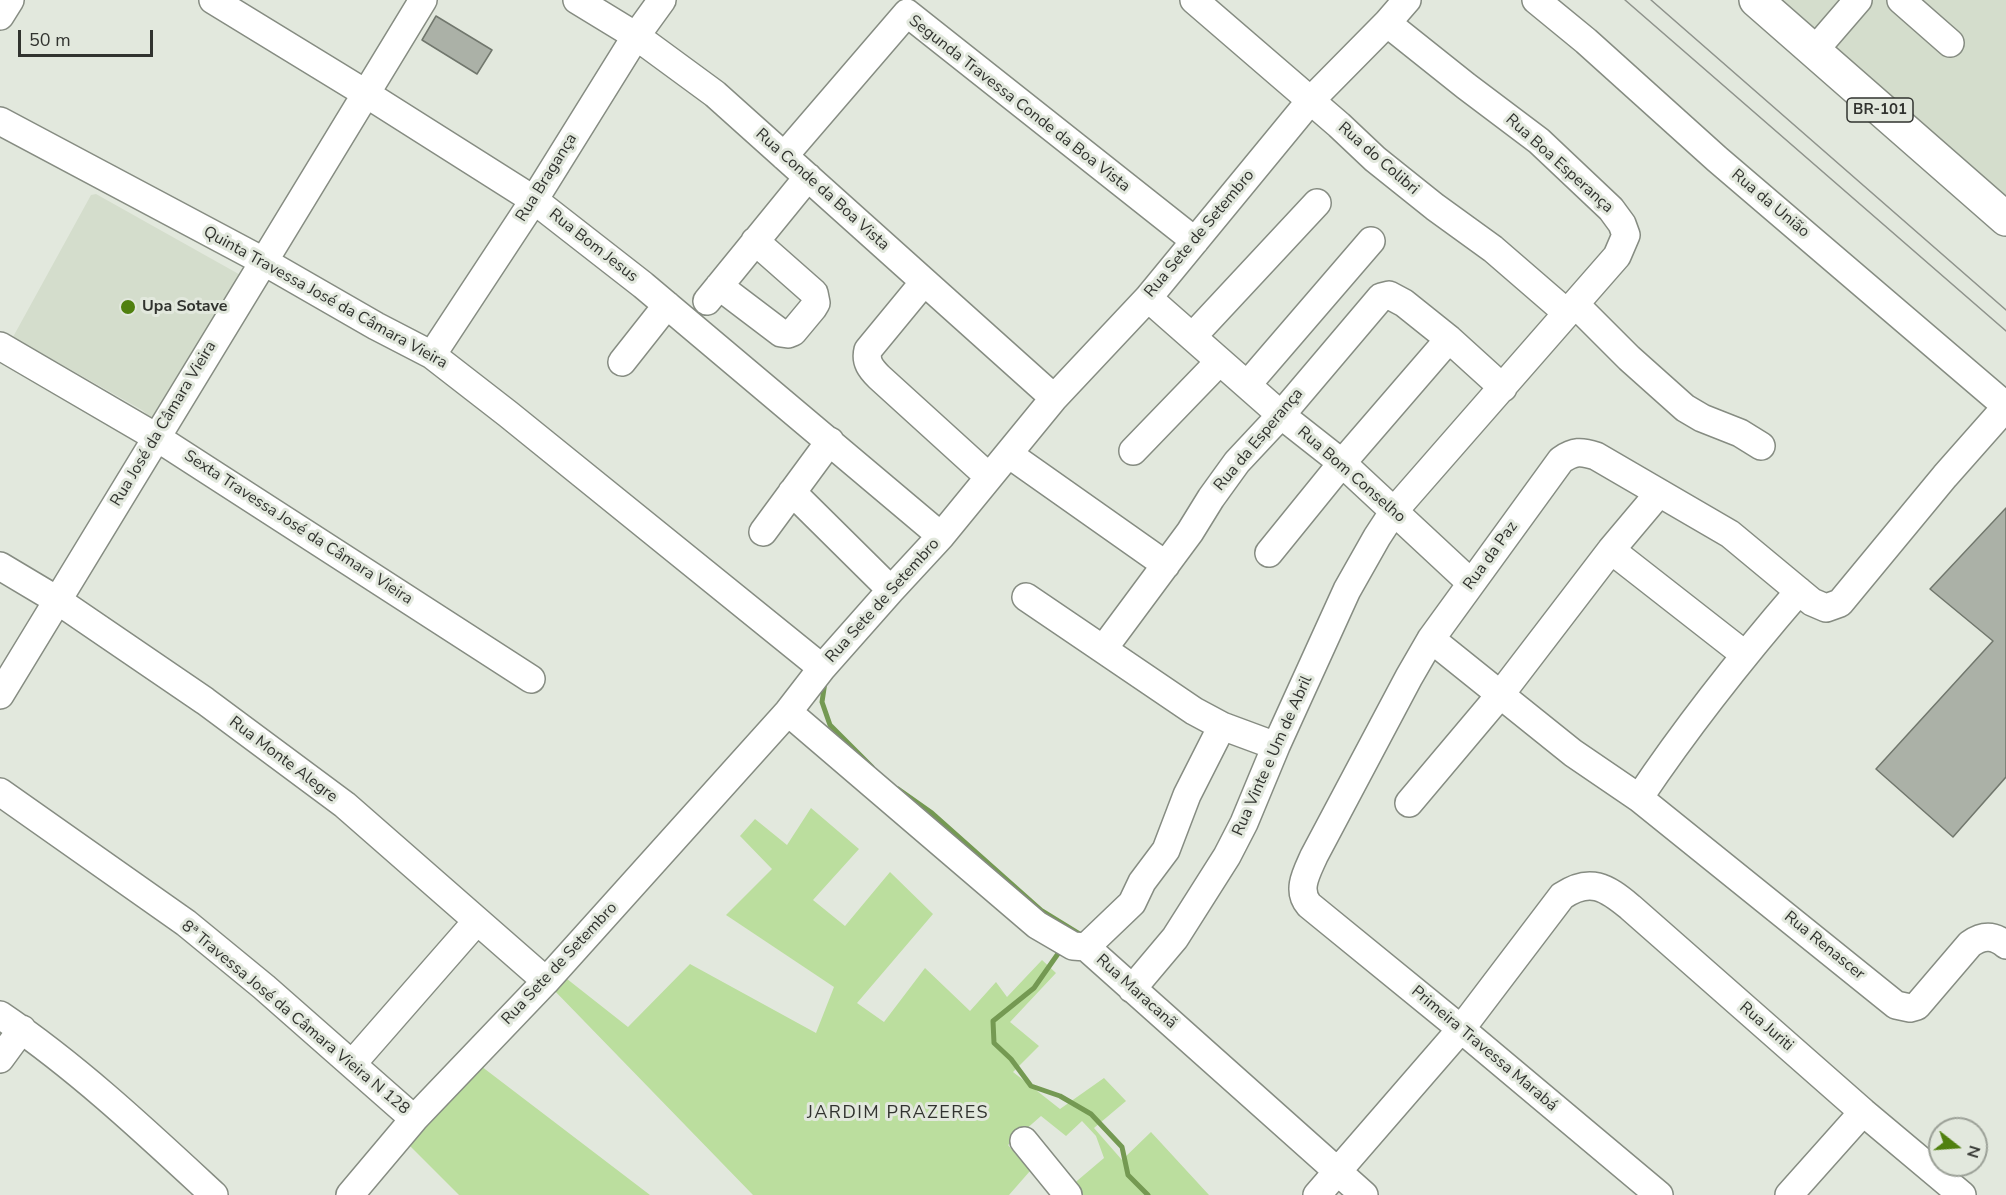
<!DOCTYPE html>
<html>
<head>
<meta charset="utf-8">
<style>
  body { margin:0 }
  #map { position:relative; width:2006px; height:1195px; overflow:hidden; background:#e2e8dd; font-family:"Nunito Sans",sans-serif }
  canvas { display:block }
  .north { position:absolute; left:1928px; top:1117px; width:60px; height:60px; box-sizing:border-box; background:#e2e8dd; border:2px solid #9ba097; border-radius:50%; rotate:107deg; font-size:16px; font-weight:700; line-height:24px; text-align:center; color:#31332f }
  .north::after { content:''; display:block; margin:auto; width:21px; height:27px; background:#50800f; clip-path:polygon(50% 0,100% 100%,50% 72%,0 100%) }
  .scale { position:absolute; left:18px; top:30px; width:135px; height:27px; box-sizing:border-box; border:3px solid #31332f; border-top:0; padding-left:8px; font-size:18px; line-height:21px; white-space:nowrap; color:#31332f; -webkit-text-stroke:4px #e2e8dd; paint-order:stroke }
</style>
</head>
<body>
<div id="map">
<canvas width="2006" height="1195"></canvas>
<div class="north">N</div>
<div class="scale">50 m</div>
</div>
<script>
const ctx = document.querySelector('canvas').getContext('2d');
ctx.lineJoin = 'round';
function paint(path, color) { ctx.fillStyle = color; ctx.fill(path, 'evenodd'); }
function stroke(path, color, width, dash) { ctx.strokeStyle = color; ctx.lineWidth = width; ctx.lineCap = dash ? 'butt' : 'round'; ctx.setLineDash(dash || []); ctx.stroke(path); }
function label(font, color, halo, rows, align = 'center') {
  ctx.font = font + ' "Nunito Sans",sans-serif'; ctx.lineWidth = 6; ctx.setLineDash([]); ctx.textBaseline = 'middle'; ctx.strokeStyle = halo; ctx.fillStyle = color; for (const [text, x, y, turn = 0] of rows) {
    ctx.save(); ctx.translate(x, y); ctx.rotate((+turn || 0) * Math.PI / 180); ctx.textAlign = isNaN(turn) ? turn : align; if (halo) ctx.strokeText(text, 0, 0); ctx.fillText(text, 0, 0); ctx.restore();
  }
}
paint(new Path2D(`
  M1761,0H2006V210Z
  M96,194L244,277L158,424L142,410L13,337L91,195Z`), '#d4ddcc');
paint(new Path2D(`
  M811,808L859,849L813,900L845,926L890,872L933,914L857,1003L884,1022L925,968L970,1011L996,982L1007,997L1042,960L1056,973L1010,1022L1039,1046L1013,1072L1060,1109L1104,1078L1126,1101L1094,1128L1122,1160L1151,1132L1209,1195H1078L1071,1186L1104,1158L1096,1136L1082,1121L1066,1136L1041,1116L1008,1145L1030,1171L1009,1195H753L550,986L562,975L628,1027L690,964L816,1033L834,987L726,915L772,869L740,836L755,819L787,845Z
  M477,1063L650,1195H459L407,1143Z`), '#bbde9e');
stroke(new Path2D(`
  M825,682L822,702L830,725L872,767
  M898,789L932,813L1042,911L1081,935
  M1062,948L1034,988L993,1021L994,1043L1011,1059L1031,1086L1060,1096L1091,1114L1122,1147L1128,1175L1148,1195`), '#749952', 5);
const building = new Path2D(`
  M436,16L492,50L477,74L422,40Z
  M2006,508V777L1953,837L1876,769L1993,641L1930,589Z`);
paint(building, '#abb1a7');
stroke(building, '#71776d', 1.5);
const minor = new Path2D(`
  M213,0L365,93L534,200L643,285L941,536
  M577,0L636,36L715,94L1054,398
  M1194,0L1339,125L1375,159L1435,207L1493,249L1567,313
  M1536,0L1586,41L1717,159L2006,406
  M1901,0L1950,43
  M0,16L10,0
  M1814,51L1858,0
  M0,121L263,261L376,326L432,355L508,414L822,668
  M784,156L907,13L1195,241
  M924,282L868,350C865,362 871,369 879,377L989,477
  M719,286L781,333L788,334L793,332L813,308L816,303L814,293L755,241
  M1148,298L1281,415L1342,463L1471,583
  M707,301L808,177
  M1575,304L1629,358L1685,408L1702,418L1740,433L1761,446
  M1193,336L1317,203
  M0,346L156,437L531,679
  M432,355L534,200L636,36L662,0
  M622,362L667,305
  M1247,385L1371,241
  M1133,451L1219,362
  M1010,455L1166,565
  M792,492L891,590
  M763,532L830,441
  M1611,550L1744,654
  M1269,553L1342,463L1449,339
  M0,566L57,600L205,701L345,805L546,981
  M1026,597L1194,711L1222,726L1276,746
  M1431,639L1573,753L1639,798L1896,1005L1910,1008L1917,1006L1970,944C1983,935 1994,935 2006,945
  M1104,648L1190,532L1211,498L1237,462L1281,415L1381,297L1389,295L1404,303L1449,339L1503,388
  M0,695L423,0
  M788,712L1037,925L1073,946L1086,947L1364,1195
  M0,792L186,923L264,987L414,1119
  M1639,798C1688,725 1742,657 1799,591
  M1409,803L1500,695L1611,550L1659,493
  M1086,947L1132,903L1142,882L1166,850L1187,795L1222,726
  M1132,989L1175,938L1227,856L1244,823L1276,746L1347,590L1377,537L1394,511L1617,256L1626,235L1622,224L1611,209L1539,141L1466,86L1387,23
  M0,1015C77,1067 146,1132 214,1195
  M0,1059L22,1029
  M352,1064L477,921
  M1024,1141L1068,1195
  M350,1195L414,1119L546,981L788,712L822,668L891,590L941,536L1054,398L1148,298L1310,101L1387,23L1407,0
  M1317,1195L1461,1029L1562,896C1590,877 1606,887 1630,907L1863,1112L1962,1195
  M1659,1195L1461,1029L1309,905C1296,890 1307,872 1314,856L1409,677L1431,639L1561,460C1574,451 1581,451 1596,456L1730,534L1812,602L1826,608L1840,603L1945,476L2006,407
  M1789,1195L1863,1112`);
const major = new Path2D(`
  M1756,0L2006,219`);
stroke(minor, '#868c82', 30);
stroke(major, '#868c82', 36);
stroke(minor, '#fff', 27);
stroke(major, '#fff', 33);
stroke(new Path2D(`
  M1625,0L2006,331
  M1651,0L2006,310`), '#8f938c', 1.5);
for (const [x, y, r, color] of [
  [128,307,8,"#50800f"]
]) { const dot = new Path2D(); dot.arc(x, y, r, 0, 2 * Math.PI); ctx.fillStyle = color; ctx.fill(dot); stroke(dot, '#e2e8dd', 2); }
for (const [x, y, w] of [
  [1880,110,66]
]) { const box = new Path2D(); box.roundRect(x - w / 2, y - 12, w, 24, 4.5); ctx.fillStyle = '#e2e8dd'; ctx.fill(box); stroke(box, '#31332f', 1.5); }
label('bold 15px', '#31332f', null, [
  ["BR-101",1880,110]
]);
label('16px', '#31332f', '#e2e8dd', [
  ["Segunda Travessa Conde da Boa Vista",1019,104,38],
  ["Rua do Colibri",1378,159,41],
  ["Rua Boa Esperança",1559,164,42],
  ["Rua Bragança",547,178,-58],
  ["Rua Conde da Boa Vista",822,190,42],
  ["Rua da União",1770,204,40],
  ["Rua Sete de Setembro",1200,234,-50],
  ["Rua Bom Jesus",593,246,38],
  ["Quinta Travessa José da Câmara Vieira",325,298,29],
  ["Rua José da Câmara Vieira",164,424,-59],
  ["Rua da Esperança",1259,440,-50],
  ["Rua Bom Conselho",1351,475,41],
  ["Sexta Travessa José da Câmara Vieira",298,528,33],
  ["Rua da Paz",1491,556,-54],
  ["Rua Sete de Setembro",883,601,-48],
  ["Rua Vinte e Um de Abril",1273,756,-66],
  ["Rua Monte Alegre",283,760,37],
  ["Rua Renascer",1824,946,39],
  ["Rua Sete de Setembro",560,964,-47],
  ["Rua Maracanã",1136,992,42],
  ["8ª Travessa José da Câmara Vieira N 128",295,1018,40],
  ["Rua Juriti",1766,1027,41],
  ["Primeira Travessa Marabá",1484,1049,40]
]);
label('bold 16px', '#31332f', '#e2e8dd', [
  ["Upa Sotave",142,307]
], 'left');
ctx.letterSpacing = '1.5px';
label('18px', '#31332f', '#e2e8dd', [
  ["JARDIM PRAZERES",898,1114]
]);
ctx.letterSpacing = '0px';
</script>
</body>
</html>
